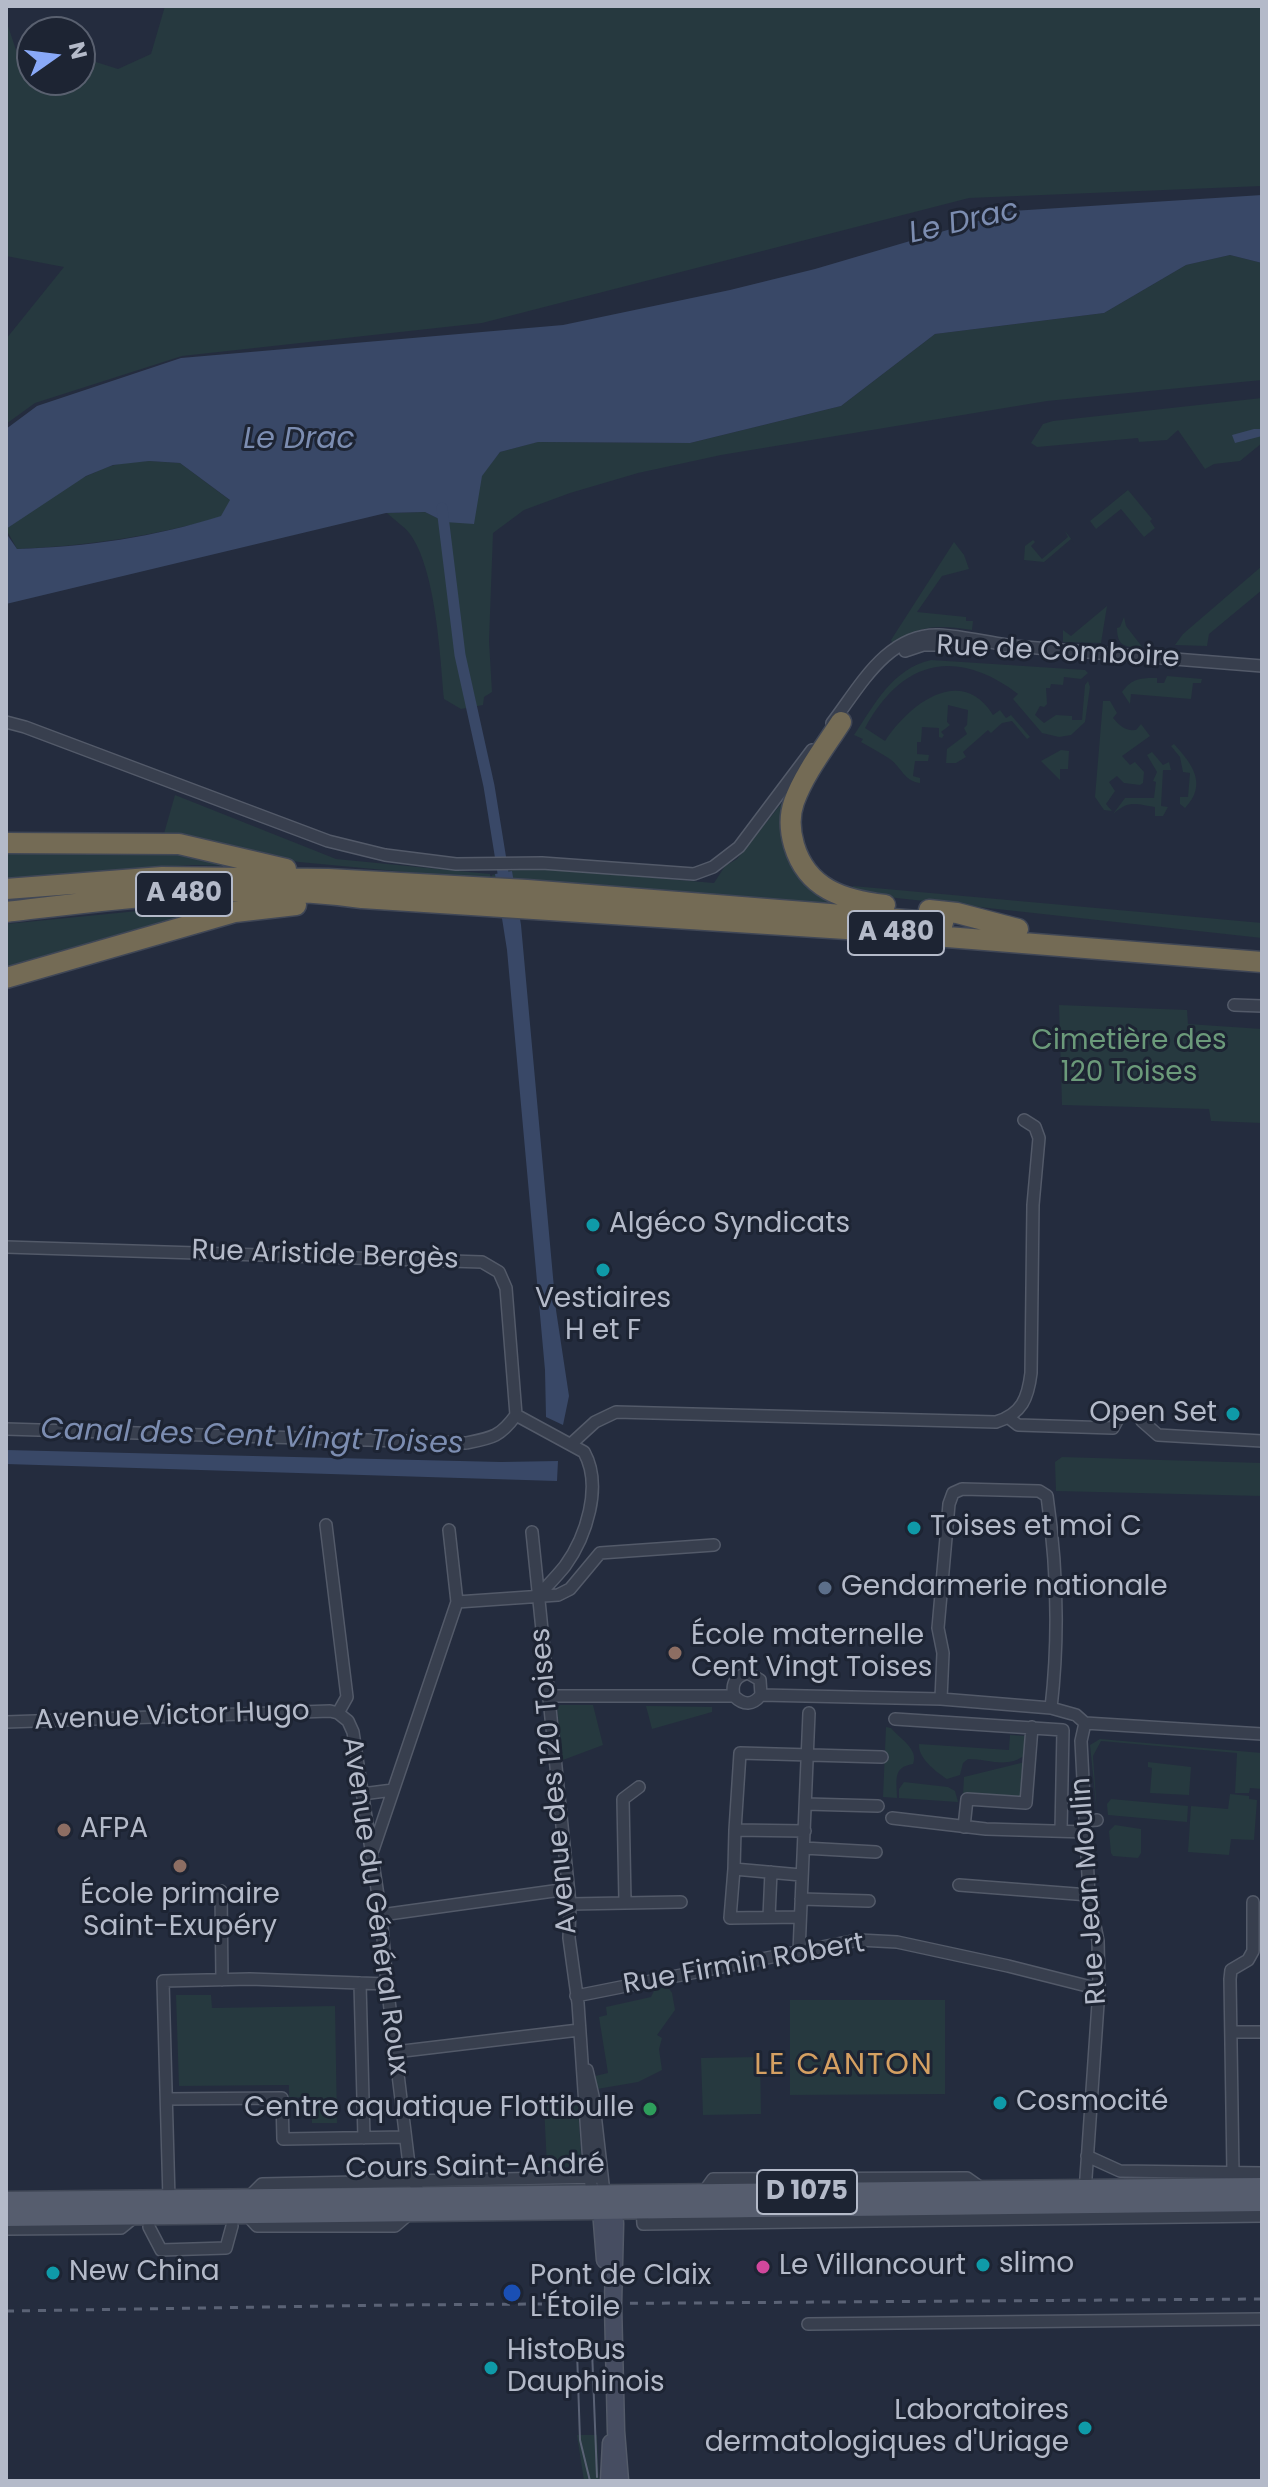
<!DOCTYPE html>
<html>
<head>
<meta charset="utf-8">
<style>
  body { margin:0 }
  #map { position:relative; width:1268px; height:2487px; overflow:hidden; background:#242c3e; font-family:Poppins,sans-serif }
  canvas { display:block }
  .frame { position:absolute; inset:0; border:8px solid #b4bac9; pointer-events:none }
  .north { position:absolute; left:16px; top:16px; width:80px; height:80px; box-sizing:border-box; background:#1d2433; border:2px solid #59606f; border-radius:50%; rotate:76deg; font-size:22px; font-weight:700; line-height:32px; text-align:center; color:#b4bac9 }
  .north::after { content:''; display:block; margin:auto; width:28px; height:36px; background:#89a9f8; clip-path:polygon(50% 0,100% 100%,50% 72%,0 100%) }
</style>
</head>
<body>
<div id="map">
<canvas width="1268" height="2487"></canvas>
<div class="frame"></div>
<div class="north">N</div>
</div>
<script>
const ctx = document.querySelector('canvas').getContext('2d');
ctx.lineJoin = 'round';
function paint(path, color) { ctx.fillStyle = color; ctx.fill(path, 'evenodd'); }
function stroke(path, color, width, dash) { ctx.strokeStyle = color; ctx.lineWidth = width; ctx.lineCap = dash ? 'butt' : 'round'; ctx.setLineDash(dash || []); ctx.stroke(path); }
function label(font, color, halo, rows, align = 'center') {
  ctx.font = font + ' Poppins,sans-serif'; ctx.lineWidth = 6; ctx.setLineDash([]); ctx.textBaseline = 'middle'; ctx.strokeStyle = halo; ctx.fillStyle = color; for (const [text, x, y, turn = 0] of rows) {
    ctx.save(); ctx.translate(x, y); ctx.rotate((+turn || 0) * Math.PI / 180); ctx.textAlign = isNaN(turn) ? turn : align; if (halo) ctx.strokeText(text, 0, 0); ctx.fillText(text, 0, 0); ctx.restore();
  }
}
paint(new Path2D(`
  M165,6H1262V186L969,198L482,323L182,356L35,403L6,424V339L64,267L6,256V20L17,53L32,54V80H80V57L118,69L151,54Z
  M1230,255L1262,263V380L1047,401L721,455L638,473L570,493L524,510L493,533L489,641L492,692L484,697L483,705L461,709L444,699C440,655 436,570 410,534C404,526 394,520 387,513L425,512L445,522L500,452L537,442L690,443L841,406L935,334L1104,313L1186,265Z
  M1262,398V443L1240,461L1214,464L1205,469L1178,430L1167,440L1139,442L1138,438L1037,447L1031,443L1043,424L1053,421Z
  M149,461L180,463L231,501L221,517C154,536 88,546 17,549L6,529C38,506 72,479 111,466C123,462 137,462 149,461Z
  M1128,490L1152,519L1150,521L1155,528L1144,537L1121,509L1096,529L1090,521Z
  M1065,531L1075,544L1071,539L1044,562L1024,560L1025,546L1033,540L1035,542L1031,546L1042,559L1068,537Z
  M954,542L964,555L969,569L942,576L917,612L966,617V621H973L972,630C938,625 922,624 893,644L891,640Z
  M1262,566V590L1209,634L1207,646L1175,645L1183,634Z
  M1107,606L1101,643L1063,642V630L1071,636Z
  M1124,617L1126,626L1143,648C1126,647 1117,647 1117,628L1120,627Z
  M931,660L1085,670L1088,673L1081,679L1064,677L1063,685L1051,684L1050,688H1046L1047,704L1044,707L1040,706L1035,715L1044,723L1056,715L1072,716V720H1082L1085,685L1088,681L1090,687L1085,722L1071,735L1059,737L1042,733L1013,699L1018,694C956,647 902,660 865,728L885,741C908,706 960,663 993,715L1000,710L1006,718L1011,715L1030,737L1027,739L1012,721L1002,723L991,733L988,730L963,752L966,757L956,763H946L947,749L967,734L964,728L967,725L968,710L948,705L947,722L950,725L941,732L944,735L942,738L939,737V728L922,727L921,742H917V754L929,755L928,761H915L913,776L920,778V783C904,781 902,768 890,759C881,753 871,748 861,742L863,739L854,735C875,704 892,669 931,660Z
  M1167,676L1202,679L1201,683H1193L1191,699L1131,694L1130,704L1122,692C1132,678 1141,678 1157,678V683H1164Z
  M1103,701H1110L1117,713L1113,718C1120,726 1125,731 1136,730L1141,724L1150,736L1122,756L1130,765L1135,762L1144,772L1143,783L1140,785L1124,783L1117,776L1109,782L1115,791L1106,804L1112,811L1104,810L1095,797Z
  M1174,744C1192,764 1208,784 1185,808L1180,804V797H1188L1190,773L1183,772L1180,757L1171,746Z
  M1061,750L1069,751L1068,769H1060V780L1041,761Z
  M1152,752L1163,765L1169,762L1171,770H1163L1161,806L1168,807L1163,816H1155V807C1135,804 1129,800 1113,814L1125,798H1154L1156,782L1153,781L1157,772L1147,755Z
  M175,795L336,859L490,874L491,880L299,862L163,837Z
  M785,799L786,824L839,904L493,880L492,875L517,869H548L714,883L725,866L737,859Z
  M6,845L190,849L236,866L192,865L6,879Z
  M853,886L1262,923V938L851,893Z
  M219,903L221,912L6,972V924Z
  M1059,1005L1187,1010L1188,1024L1262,1029V1123L1211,1121L1209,1109L1062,1105Z
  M1062,1457L1262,1463V1496L1056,1491L1055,1462Z
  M560,1705H593L603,1745L563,1760L557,1708Z
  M646,1706L712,1707V1712L652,1729Z
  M886,1727L891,1728C900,1739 919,1749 913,1764C892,1767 897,1781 897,1798L883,1797Z
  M1010,1735L1027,1736L1025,1755C1007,1769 989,1759 968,1759L963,1763L960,1775L947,1779C935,1771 918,1758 919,1744L1009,1750Z
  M1100,1739L1262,1753V1789L1250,1788L1249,1793H1235L1237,1753L1101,1741L1093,1756L1097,1814L1090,1745Z
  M1025,1762L1022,1795L1017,1798L963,1795L964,1777Z
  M1148,1762L1191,1767L1189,1795L1150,1793L1152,1768L1148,1767Z
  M904,1782L948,1787L955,1791L958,1802L899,1798V1789Z
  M1230,1794L1249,1796V1799L1257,1800L1254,1840L1231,1839L1229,1855L1188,1852L1191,1806L1228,1809Z
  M1111,1799L1188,1806L1187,1822L1108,1815L1107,1804Z
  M1115,1825L1141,1829V1853L1138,1858L1113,1856L1111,1853L1109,1831Z
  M668,1987L672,1993L675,2010L657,2035L662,2038L659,2049L662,2070L638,2082L597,2089L595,2076L608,2073L599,2017L607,2015L606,2007L651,1997L655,1989Z
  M176,1995H211L212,2008L335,2006L337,2123H312L311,2098L289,2097V2085L179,2086Z
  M790,2000H945V2094L790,2095Z
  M760,2057L761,2114L703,2115L701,2058Z
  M544,2105H578L581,2154L568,2167H547Z
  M597,2435L599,2481H584L577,2435Z`), '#26393f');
paint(new Path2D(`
  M1262,195V263L1230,255L1186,265L1104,313L935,334L841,406L690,443L538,442L500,452L482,476L474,524L445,522L425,512L386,513L6,604V533L17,549C86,547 155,537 221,516L230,500L180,463L149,461L113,465L86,476L6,529V429L37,406L181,358L563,325L730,290L815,269L1012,211Z
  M1254,429H1260L1262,436L1235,443L1232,435Z
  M512,871L521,925L556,1310L569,1396L563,1425L546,1417L545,1370L507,950L495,874Z
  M6,1450L501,1462L558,1461L557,1481L6,1464Z`), '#394867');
stroke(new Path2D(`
  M442,508L460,655L489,786L505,885`), '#394867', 11);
const minor = new Path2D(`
  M1000,645L1262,666
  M905,651L923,645H971
  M6,722L25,727L328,841L385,855L456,864L542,863L694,874L713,867L739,847L812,750
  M832,723C859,688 887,633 939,635C962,636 985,642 1007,645
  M1234,1005L1262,1006
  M6,1247L482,1262L499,1272L506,1288L516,1415
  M516,1415L584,1452C603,1486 586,1537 565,1566C557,1576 548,1585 539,1595
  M1141,1417L1142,1421L1158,1435L1262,1441
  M1009,1418L1018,1425L1113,1428L1119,1417
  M6,1429L466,1443C492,1438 500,1437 516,1415
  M571,1444L595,1422L616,1412L996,1422C1022,1414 1028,1398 1031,1373L1033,1205L1039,1138L1035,1127L1024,1120
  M326,1525L347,1697L338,1713L348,1721L353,1732L381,1915L387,1984L410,2173L421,2197
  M532,1532L570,1904L569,1938L578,2003L590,2179L593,2194
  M457,1602L558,1595L570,1589L600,1553L714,1545
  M761,1695L941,1699L1051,1708L1076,1715L1085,1723
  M548,1696H734C744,1706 753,1705 761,1695L760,1680L748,1673C736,1676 731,1683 734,1696
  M941,1699L943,1653L938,1628L949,1504L953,1493L962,1489L1039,1491L1047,1496C1057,1565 1059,1639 1051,1708
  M895,1719L1063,1730L1061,1831
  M6,1722L330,1711L338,1713
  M1085,1723L1262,1734
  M362,1794L393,1790
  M806,1804L878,1806
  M892,1818L986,1829L1086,1832
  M1085,1821L1097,1820
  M964,1827L967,1799L1026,1803L1032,1727
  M735,1830L734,1869L801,1875
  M805,1831L735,1830L740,1753L882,1757
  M804,1848L876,1852
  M373,1850L457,1602L449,1530
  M734,1869L730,1918L800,1917
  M959,1885L1089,1895
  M221,1891L222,1980
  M801,1899L869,1901
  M625,1902L623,1799L639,1787
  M570,1904L681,1902
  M381,1915L568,1889
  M769,1917L771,1872
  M799,1952L809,1713
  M360,1983L364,2138
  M576,1996L832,1945L859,1940L897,1942L1008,1966L1099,1989
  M1231,2032H1262
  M395,2052L579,2030
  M587,2070L593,2096L603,2184
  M167,2099L282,2098L283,2139L405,2137
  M1087,2156L1120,2171L1262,2173
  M1233,2173L1230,1979L1231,1970L1248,1960L1253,1951V1902
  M1085,2192L1099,1989L1098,1941L1089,1895L1081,1741L1085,1723
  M703,2193L713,2179L967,2178L984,2190
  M248,2198L262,2184L601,2177
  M169,2199L163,1981L250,1979L387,1984
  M642,2209L643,2224L1262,2216
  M246,2214L257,2226H395L409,2214
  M149,2227L161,2250L226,2248L232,2226
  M6,2229L121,2228L137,2215
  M808,2324L1262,2319`);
const secondary = new Path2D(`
  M608,2199L614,2210L615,2224L613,2304L616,2431L620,2481
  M596,2200L601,2210L605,2260
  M609,2481L611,2443`);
const primary = new Path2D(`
  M6,2201L1262,2187
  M6,2217L1262,2202`);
const motorway = new Path2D(`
  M841,722C825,747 804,774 794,802C789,816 790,831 794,845C807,889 843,900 885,905
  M6,843L179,844L286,869
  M6,889L162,877L328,879L527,890L943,923
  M929,910L957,913L1018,929
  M6,912C123,898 245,881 362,898L846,929L1262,962
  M6,978L235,912L296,905`);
stroke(minor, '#535a69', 14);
stroke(secondary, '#535a69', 19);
stroke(primary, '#414857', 21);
stroke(motorway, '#404756', 23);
stroke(minor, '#383f4e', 11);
stroke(secondary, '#464d61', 16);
stroke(primary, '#565d6e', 18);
stroke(motorway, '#746b55', 20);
stroke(new Path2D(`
  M592,2350L597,2477
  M577,2351L580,2440L590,2481`), '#5a6275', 2);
stroke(new Path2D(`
  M6,2311L395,2305L1262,2299`), '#5a6275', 3, [8, 8]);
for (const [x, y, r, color] of [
  [593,1225,8,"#0f9aa8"],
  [603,1270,8,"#0f9aa8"],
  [1233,1414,8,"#0f9aa8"],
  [914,1528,8,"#0f9aa8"],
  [825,1588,8,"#5c6f8a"],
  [675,1653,8,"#8d6e63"],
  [64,1830,8,"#8d6e63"],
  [180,1866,8,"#8d6e63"],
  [1000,2103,8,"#0f9aa8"],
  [650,2109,8,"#2e9e5b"],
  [983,2265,8,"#0f9aa8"],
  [763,2267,8,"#d1479c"],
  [53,2273,8,"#0f9aa8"],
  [512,2293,10,"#1a4fb4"],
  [491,2368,8,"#0f9aa8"],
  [1085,2428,8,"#0f9aa8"]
]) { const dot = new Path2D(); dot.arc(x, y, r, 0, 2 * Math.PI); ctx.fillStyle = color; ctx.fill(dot); stroke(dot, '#1d2433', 3); }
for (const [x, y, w] of [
  [184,894,96],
  [896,933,96],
  [807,2192,100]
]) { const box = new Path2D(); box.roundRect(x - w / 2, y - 22, w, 44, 6); ctx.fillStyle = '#1d2433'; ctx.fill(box); stroke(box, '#b4bac9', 2); }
label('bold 26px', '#b4bac9', null, [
  ["A 480",184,894],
  ["A 480",896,933],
  ["D 1075",807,2192]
]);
label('28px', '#b4bac9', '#1d2433', [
  ["Rue de Comboire",1058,653,3],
  ["Rue Aristide Bergès",325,1256,2],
  ["Avenue Victor Hugo",172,1717,-2],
  ["Avenue des 120 Toises",555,1781,-95],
  ["Rue Jean Moulin",1090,1891,-94],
  ["Avenue du Général Roux",374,1906,82],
  ["Rue Firmin Robert",744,1965,-10],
  ["Cours Saint-André",475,2168,-1]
]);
label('28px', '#6b9a7a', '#1d2433', [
  ["Cimetière des",1129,1042],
  ["120 Toises",1129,1074]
]);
label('28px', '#b4bac9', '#1d2433', [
  ["Algéco Syndicats",609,1225],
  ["Vestiaires",603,1300,"center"],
  ["H et F",603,1332,"center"],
  ["Open Set",1217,1414,"right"],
  ["Toises et moi C",930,1528],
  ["Gendarmerie nationale",841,1588],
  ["École maternelle",691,1637],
  ["Cent Vingt Toises",691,1669],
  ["AFPA",80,1830],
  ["École primaire",180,1896,"center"],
  ["Saint-Exupéry",180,1928,"center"],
  ["Cosmocité",1016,2103],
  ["Centre aquatique Flottibulle",634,2109,"right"],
  ["slimo",999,2265],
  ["Le Villancourt",779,2267],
  ["New China",69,2273],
  ["Pont de Claix",530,2277],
  ["L'Étoile",530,2309],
  ["HistoBus",507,2352],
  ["Dauphinois",507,2384],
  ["Laboratoires",1069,2412,"right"],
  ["dermatologiques d'Uriage",1069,2444,"right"]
], 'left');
label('italic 30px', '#7c8db1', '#1d2433', [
  ["Le Drac",964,223,-13],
  ["Le Drac",299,440],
  ["Canal des Cent Vingt Toises",252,1438,2]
]);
ctx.letterSpacing = '2px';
label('30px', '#d5a062', '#1d2433', [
  ["LE CANTON",844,2066]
]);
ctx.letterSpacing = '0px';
</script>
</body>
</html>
